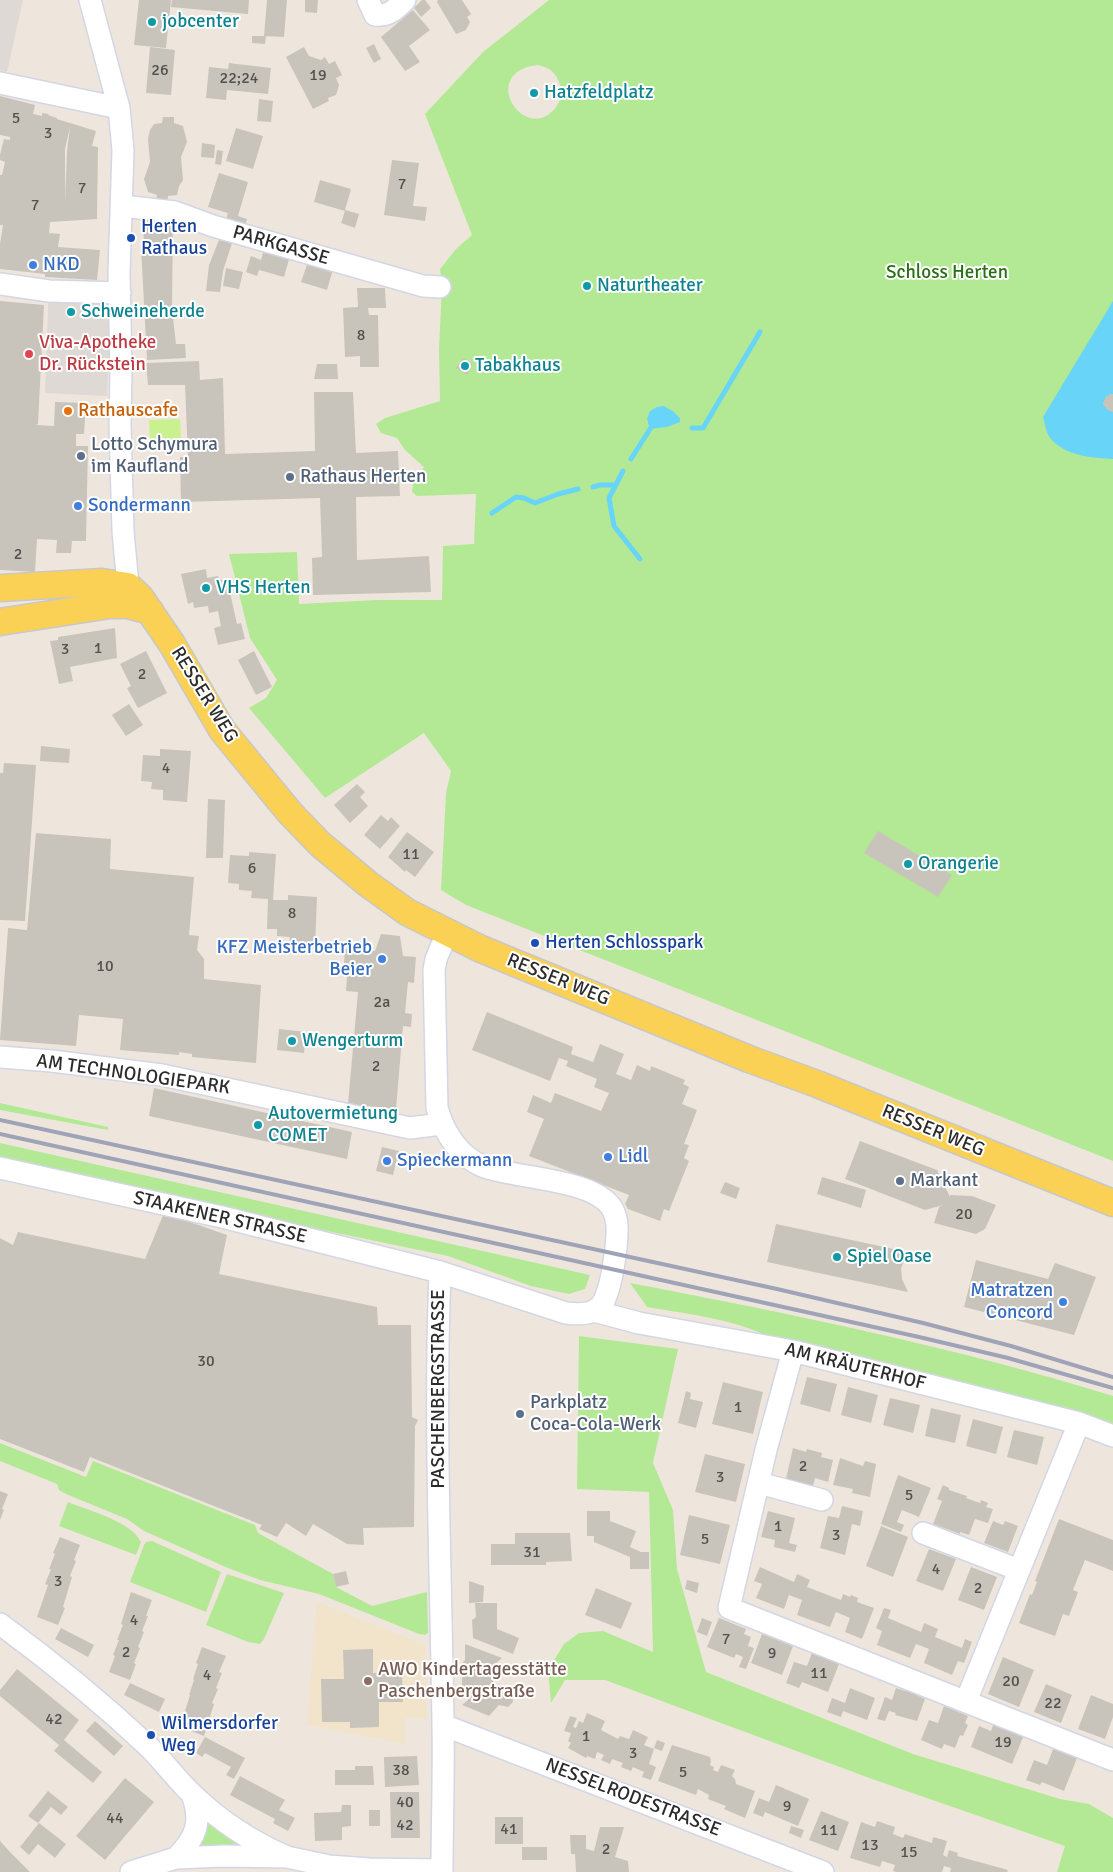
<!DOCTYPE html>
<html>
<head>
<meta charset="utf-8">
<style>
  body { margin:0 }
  canvas { display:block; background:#eee6dc }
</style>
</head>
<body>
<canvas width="1113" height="1872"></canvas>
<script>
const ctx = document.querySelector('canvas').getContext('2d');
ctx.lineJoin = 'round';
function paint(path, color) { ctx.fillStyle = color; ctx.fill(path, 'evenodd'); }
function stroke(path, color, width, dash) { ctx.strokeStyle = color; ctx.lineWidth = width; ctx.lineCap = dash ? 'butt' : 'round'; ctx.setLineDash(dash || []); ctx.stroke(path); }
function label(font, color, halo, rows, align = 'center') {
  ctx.font = font + ' Signika,sans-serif'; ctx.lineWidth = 4; ctx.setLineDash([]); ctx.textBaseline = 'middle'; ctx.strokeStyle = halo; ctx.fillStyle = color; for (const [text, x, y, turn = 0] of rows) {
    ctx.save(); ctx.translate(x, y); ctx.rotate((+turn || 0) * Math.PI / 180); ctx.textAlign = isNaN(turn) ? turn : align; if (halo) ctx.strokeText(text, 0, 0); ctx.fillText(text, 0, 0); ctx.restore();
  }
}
paint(new Path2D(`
  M317,1602L425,1645L427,1719L405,1718V1744L307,1725Z`), '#f1e4cb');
paint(new Path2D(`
  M549,0H1113V1161L466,905L441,890L446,793L451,771L424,733L325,798L249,708L266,698L277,680L250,638L229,554L297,552L299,604L377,600H442L443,546L474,544L476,494L417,496L412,492L413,483L424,467L405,450L397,438L381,433L376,424L385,418L440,401L439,349L442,285L440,269L456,249L472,235L425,114L483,52ZM538,65C541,66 546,67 549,69C561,77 565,96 556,107C526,147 476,72 538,65Z
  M0,1103L108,1127V1130L0,1110Z
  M0,1143L590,1275L585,1289L569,1294L531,1286L448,1256L303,1226L54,1169L0,1158Z
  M630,1283C792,1314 955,1347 1113,1396V1429L779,1342C739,1319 692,1315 647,1307Z
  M579,1336L678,1349L653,1463L673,1510L677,1569L706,1672L913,1754L1060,1799L1089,1804L1113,1818V1872H1057L1065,1846L872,1779L605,1680H565L551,1703L548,1670L564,1644L579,1633L603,1631L653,1652L649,1492L577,1489Z
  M0,1443L86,1477L93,1461L255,1525L258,1533L333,1574L336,1587L372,1606L427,1592L428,1633L425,1635L419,1634L319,1594L260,1580L228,1568L144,1531L127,1519L66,1494L59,1490L57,1484L0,1461Z
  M68,1502C89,1511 131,1521 141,1542L136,1555L59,1526Z
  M152,1541L221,1572L206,1612L130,1582L144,1545L146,1542Z
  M227,1574L284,1593L264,1639L260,1644L248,1642L206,1625Z
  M204,1818L250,1846L194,1849Z`), '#b3e995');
paint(new Path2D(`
  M180,419L181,440L150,441L149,420Z`), '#caf190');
paint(new Path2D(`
  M0,0H23L7,72L0,70Z
  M49,283L112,285L107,396L45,393Z`), '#ded9d4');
paint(new Path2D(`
  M1113,301V394L1106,397L1103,404L1108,410L1113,412V459C1092,458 1066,456 1051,439C1046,434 1045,423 1043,417Z
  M664,406L674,412L680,418V422L667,427L650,429L647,419L650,411L657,407Z`), '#68d4f8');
stroke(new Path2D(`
  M692,428H703L760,332
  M631,459L650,429
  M623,471L609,498L614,526L640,559
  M593,487L600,485H615
  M492,513L516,497L524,498L535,503L558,494L578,489`), '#68d4f8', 5);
paint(new Path2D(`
  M139,0H171L166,48L134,45Z
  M172,0H249L248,14L171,7Z
  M267,0H287L284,37L264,36Z
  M305,0H318L317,13L305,12Z
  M422,0H425L431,8L421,17L414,8Z
  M438,0H462L471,14L467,17L470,22L466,30L456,34L437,2Z
  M413,10L430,30L409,46L420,62L405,71L381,37Z
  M252,36H266L265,44L252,43Z
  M374,44L381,59L374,63L366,48Z
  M150,47L175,50L171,95L146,93Z
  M304,47L309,56L321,60L325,57L329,64L335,61L342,75L336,78L339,85L336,95L328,98L329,101L313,109L286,57Z
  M229,63L271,68L268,94L227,90L226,100L206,98L209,67L228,69Z
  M0,96L35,105L33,114L42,116V113L49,114L48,115L57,118V119L96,131L92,146L98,147L97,219L50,222L49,233L60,234L58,247L100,250L97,280L45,277V274L0,269V244L3,225H0V175H2L5,162L0,160V155L4,139L10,140V137L0,135ZM70,127L67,151L65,201V149Z
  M259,99L273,101L271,122L257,121Z
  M163,117H174V123L183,126L187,142L181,157L183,180L179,186L177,195L168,196L167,202L156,201L157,195L148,192L144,179L150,162L148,139L150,130L154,124L162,123Z
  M236,128L263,136L253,169L226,161Z
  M202,143L215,145L214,158L201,157Z
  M217,150L223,151L221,165L215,164Z
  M392,160L419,163L413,206L427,207L425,221L384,215Z
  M219,173L248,182L238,216L247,219L245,226L226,219L228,213L208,207Z
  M320,180L351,189L345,210L359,214L355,228L341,223L345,211L314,202Z
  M143,217H173L172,309L176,344H185L186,358L147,360L141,247L144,246Z
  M219,240L232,243L223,271L220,292L206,291L209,265Z
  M264,249L290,256L284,277L259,270L257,276L246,272L251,256L261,260Z
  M308,262L333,269L327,290L301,282Z
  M226,268L243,272L239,289L223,286Z
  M357,288H385L386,308H368L369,315H378L379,367H360V356L345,357L343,308L358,307Z
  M0,301L44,305L38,424L36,425L54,426L55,402L86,403L84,434H76V446H88L86,541H72L71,553H56L57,540L37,539L35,572L0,570Z
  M463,358L473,364L467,375L456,368Z
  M199,361L200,380L223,378L225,454L315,451L314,392H353L356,453L398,451L400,496L356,497L357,560L429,556L431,592L313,595L312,558L322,557L320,498L181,502L180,457H188L185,385H148L146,363Z
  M317,364H337L338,379H314Z
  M1110,394H1113V412L1108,410L1103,404L1106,397Z
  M206,569L207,578L218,576L219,580L227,579L237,624L241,623L245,639L218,645L214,628L221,626L218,611L209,613L208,606L194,608L193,602L188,604L181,574Z
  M115,628L117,658L70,667L73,681L59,684L50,641L58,640V637Z
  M146,651L167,693L138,708L127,688L131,686L120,664Z
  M254,651L272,687L256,695L238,660Z
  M129,704L143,725L126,736L112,715Z
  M41,746L70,749L69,763L40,761Z
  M160,749L191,751L187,802L163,800V790L151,789L152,782L141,781L143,755L160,756Z
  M4,763L36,765L25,921L0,920V773H3Z
  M357,784L365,792L360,797L368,806L350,823L334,805Z
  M208,799L225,800L223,858H206Z
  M381,815L388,821L391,817L400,826L380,849L364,835Z
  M878,831L952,875L938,897L864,853Z
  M407,832L434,852L415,877L406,870L405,872L388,857Z
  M36,833L111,839L110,869L194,877L189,935L199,936L197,950L204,959V979L261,985L256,1063L192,1057V1054L179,1052V1055L120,1050L123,1019L79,1015L76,1046L0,1040L8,928L27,930Z
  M249,852L276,854L273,900H288V895L317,897L315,947L289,946L290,937L277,936V929H267L268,899L251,898L252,891L239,890V884L228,883L230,855L249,856Z
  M381,934L400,936L403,956L416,957L414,983L408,982L405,1013L412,1014L411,1027L403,1026L396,1109L348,1104L358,992L346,991L347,977H343L345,949L375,951Z
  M487,1012L573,1047L571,1054L593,1062L600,1044L624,1054L616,1074L631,1080L637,1065L650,1071L651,1066L685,1080L683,1084L689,1087L682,1104L697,1110L684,1144L689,1145L684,1158L689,1161L669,1211L664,1209L660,1221L628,1209L625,1204L629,1195L529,1156L544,1119L527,1112L533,1095L551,1103L555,1093L601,1111L609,1093L594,1087L597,1079L566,1066L568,1061L559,1058L550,1081L472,1050Z
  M279,1029L306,1032L304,1053L277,1050Z
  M154,1088L352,1132L347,1159L149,1116Z
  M860,1141L937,1170L950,1197V1195L972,1196L996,1205L985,1229L976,1234L934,1223L939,1207L943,1205L925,1210L845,1179Z
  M382,1147L399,1151L393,1175L376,1171Z
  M822,1177L866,1190L861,1208L817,1194Z
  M725,1182L740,1188L736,1199L720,1193Z
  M164,1213L227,1235L219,1274L377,1307L378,1325H411L412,1417L418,1420L415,1426L414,1527L363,1528L364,1545L347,1544L313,1524L306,1536L286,1523L277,1537L259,1529L262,1525L90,1457L84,1472L0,1439V1238L13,1245L18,1232L145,1259Z
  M776,1224L908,1252L901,1268L902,1279L908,1292L767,1262Z
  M976,1260L1048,1279L1055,1263L1096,1277L1074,1335L964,1307Z
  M807,1377L837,1384L830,1412L800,1404Z
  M723,1382L763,1392L753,1434L712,1424Z
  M848,1387L878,1395L871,1423L841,1415Z
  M686,1391L691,1393L690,1399L703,1402L696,1428L678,1423Z
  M890,1398L920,1405L913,1433L883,1425Z
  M931,1408L961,1415L955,1443L925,1436Z
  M973,1419L1003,1427L996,1454L966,1446Z
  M1014,1430L1044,1437L1037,1465L1007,1457Z
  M793,1448L806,1452L807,1449L822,1453L821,1457L833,1460L828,1482L815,1478L813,1486L786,1479Z
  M705,1454L745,1464L736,1502L695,1492Z
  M840,1458L863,1466L865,1461L876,1464L870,1497L852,1493L853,1489L833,1485Z
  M898,1475L931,1488L919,1517L902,1510L897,1522L904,1525L901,1532L881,1524Z
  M943,1485L949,1488V1490L967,1496L966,1498L980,1503L981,1500L988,1503L986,1507L993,1509L988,1523L975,1519L969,1535L960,1532V1534L933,1524L942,1501L937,1499Z
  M0,1491L8,1494L2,1509L4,1510L0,1520Z
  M842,1506L863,1511L860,1526L852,1524L845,1555L820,1548L828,1516L839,1518Z
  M587,1511H610V1521L636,1531L630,1547L641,1552H649V1569H630V1557L594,1542V1536H587Z
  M768,1511L795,1518L789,1543L797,1545L795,1552L774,1547L775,1540L761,1537Z
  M689,1515L730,1525L720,1564L680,1555Z
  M1059,1519L1113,1540V1571L1085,1560L1073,1590L1078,1592L1069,1616L1063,1614L1055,1636L1019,1623L1030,1594L1032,1595L1037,1582L1035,1581Z
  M993,1521L1003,1525L1005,1521L1018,1526L1008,1552L984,1543Z
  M881,1526L908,1537L893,1577L866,1566Z
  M515,1533H570L572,1561L546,1562V1565H491V1544H515Z
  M60,1537L80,1545L74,1560L76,1561L70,1576L72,1577L63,1607L65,1608L58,1625L37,1617L48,1585L45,1584L51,1569H49L55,1554L53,1553Z
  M929,1549L956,1559L943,1591L916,1581Z
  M760,1567L794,1582L797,1574L810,1580L807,1587L841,1600L843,1594L850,1597L851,1595L858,1598L857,1602L874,1608L862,1639L845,1632L850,1618L836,1612L830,1627L797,1615L802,1600L789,1595L784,1609L756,1598L762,1584L754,1581Z
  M971,1567L997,1577L984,1610L958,1600Z
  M346,1571L349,1584L336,1587L333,1574Z
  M687,1580L699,1583L697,1593L685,1589Z
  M469,1581L484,1586L483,1602L469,1603Z
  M596,1588L632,1603L621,1629L585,1615Z
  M131,1592L152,1600L146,1616H148L142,1631L144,1632L138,1647L140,1648L134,1663L136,1664L130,1680L109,1672L115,1656L113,1655L119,1640H117L123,1625L121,1624Z
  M475,1603H497V1629L519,1638L513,1654L473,1638L472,1620L476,1617Z
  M884,1608L891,1610L888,1618L921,1632L924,1623L938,1629L935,1637L962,1648L965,1639L972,1642L964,1663L958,1661L952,1675L924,1663L929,1649L916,1644L910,1658L877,1645L882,1631L876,1628Z
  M702,1618L712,1622L707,1636L697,1632Z
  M719,1618L746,1629L744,1634L751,1637L748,1646L754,1648L746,1669L739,1667L743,1657L736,1654L734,1658L707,1647Z
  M61,1628L94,1645L88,1657L55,1639Z
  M762,1634L793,1646L782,1675L751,1663Z
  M465,1644L502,1658L493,1666V1696L496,1697L503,1692L512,1696L513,1702L508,1707L499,1705L489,1716L462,1705L468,1700L469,1690L462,1686V1669L458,1668L465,1660Z
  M202,1647L226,1656L219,1672L222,1673L216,1688L218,1689L212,1703L214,1704L204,1736L181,1727L186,1711H185L190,1695H189L194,1680L193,1679L198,1664L196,1663Z
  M373,1649V1673L402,1672L403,1702H379V1727L350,1728V1722H322L321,1679H344L343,1650Z
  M812,1653L818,1654L839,1664L828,1692L802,1682L799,1688L786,1683L794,1662L807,1666Z
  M1003,1657L1034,1670L1019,1707L988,1694Z
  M17,1669L79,1720L64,1740L102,1772L93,1783L54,1751L59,1745L0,1696V1690Z
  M130,1683L165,1699L159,1712L124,1695Z
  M1046,1684L1072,1695L1061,1723L1034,1712Z
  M850,1688L875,1698L867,1720L843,1711L841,1717L827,1712L832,1698L845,1703Z
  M896,1688L905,1691V1689L925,1699L917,1721L895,1715L896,1713L889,1711L885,1721L877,1719L885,1697L892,1700Z
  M1091,1695L1113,1704V1717L1105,1739L1078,1729Z
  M944,1706L968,1716L965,1723L968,1725L963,1736L960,1735L955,1748L944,1744L942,1749L921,1740L929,1720L938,1723Z
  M587,1713L605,1721L601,1730L618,1739L620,1736L629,1739L633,1730L648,1737L644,1745L654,1749L649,1764L656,1767L651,1780L642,1777L644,1772L633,1767L631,1771L621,1767L623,1763L612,1759L610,1764L601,1760L604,1755L597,1752L595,1759L587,1756L586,1758L568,1748L571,1743L568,1741L571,1733L564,1731L570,1716L577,1718L573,1727L576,1728L579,1721L583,1723Z
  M95,1721L123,1746L114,1756L86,1731Z
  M994,1723L1024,1735L1012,1764L971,1747L979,1726L991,1731Z
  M205,1737L245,1758L234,1779L226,1775L231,1767L205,1753L202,1757L196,1753Z
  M657,1740L665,1743L662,1751L654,1748Z
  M672,1745L710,1757L711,1761L710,1765L714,1767L713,1770L718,1772L721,1765L735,1770L732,1776L735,1779L736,1784L755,1791L745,1818L724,1809L726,1806L708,1799L709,1795L698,1789L696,1795L658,1781Z
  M1053,1749L1077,1758L1064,1791L1042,1782L1040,1785L1026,1780L1034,1760L1047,1765Z
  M417,1756L419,1785L385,1787L384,1757Z
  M355,1766H373L374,1785H335V1770H355Z
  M240,1776L285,1800L279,1810L295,1818L288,1831L273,1823L275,1819L230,1795Z
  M125,1778L154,1802L105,1860L76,1836Z
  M776,1785L809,1799L798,1826L765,1812L763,1817L753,1813L759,1798L769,1802Z
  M48,1791L68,1807L61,1815L51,1807L38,1823L28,1816Z
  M390,1792H419L420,1838H391Z
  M342,1805H351V1826L342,1827V1840L315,1841L314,1813L341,1812Z
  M369,1810H380V1826H369Z
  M821,1811L849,1822L838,1851L809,1840Z
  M495,1817H523V1844H495Z
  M877,1821L895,1827L893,1834L903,1838L905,1834L932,1843L933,1837L947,1841L943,1855L947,1857L949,1850L958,1853L957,1856L1008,1870L1007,1872H950L951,1868L944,1866L942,1872H897L893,1871L895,1865L882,1861L880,1867L850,1858L861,1822L875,1827Z
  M39,1823L66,1844L55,1858L38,1844L29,1855L20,1847Z
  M791,1826L804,1830L801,1838L789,1833Z
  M600,1827H624L615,1857L628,1861L629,1872H576L575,1854H571L570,1835H586V1849L594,1851Z
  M0,1841L10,1852L30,1872H0Z
  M522,1847H547V1860H522Z`), '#c9c4bb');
const minor = new Path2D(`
  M90,0L119,108L123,150L119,274L121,370L120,425L123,531L128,586
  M368,0L375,15C388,17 396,9 405,0
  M0,83L119,108
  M122,206L175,212L213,226L423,286L440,287
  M0,284L49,291L120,293
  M0,1057L52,1061L162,1075L410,1128L441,1124
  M0,1168L222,1217L440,1272L566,1313C583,1315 600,1315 606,1296C612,1281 614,1264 616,1248C617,1235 619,1222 613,1210C596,1178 515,1179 482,1166C458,1155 444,1132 437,1108L434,970L436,959L447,933
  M440,1272C434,1423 441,1574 443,1725C444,1774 442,1823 442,1872
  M594,1311L639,1323L793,1351L1079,1423L1113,1436
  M793,1351L766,1450L729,1608L1113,1760
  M759,1483L822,1500
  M923,1533L1019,1570
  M0,1624C52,1662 102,1703 149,1747C164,1762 177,1780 193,1795C220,1821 252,1842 287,1857
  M966,1701L1079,1423
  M443,1725L823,1872
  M176,1858C197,1837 202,1821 192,1794
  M131,1872L176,1858L224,1856L287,1857L329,1866L369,1869L442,1870`);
const major = new Path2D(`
  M0,588L102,582L128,586L140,597L172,644L222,730L290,813L320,844L368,884L407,912L481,949L749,1059L817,1084L1113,1203
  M0,622L110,605H128L150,611`);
stroke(minor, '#d2d6e5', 24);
stroke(major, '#c8c8c8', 29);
stroke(minor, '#fff', 21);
stroke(major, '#fbd155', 26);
stroke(new Path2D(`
  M0,1120L777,1289L923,1323L1011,1346L1113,1377
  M0,1134L919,1337L1008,1358L1113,1388`), '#9fa3b7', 4);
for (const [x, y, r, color] of [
  [152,22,5,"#0f9aa8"],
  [534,93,5,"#0f9aa8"],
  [131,238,5,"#1a4fb4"],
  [33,265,5,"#3f7fe0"],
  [587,286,5,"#0f9aa8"],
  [71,312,5,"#0f9aa8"],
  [29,354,5,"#e0444e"],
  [465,366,5,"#0f9aa8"],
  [68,411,5,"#e8710a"],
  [81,456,5,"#5c6f8a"],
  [290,477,5,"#5c6f8a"],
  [78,506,5,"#3f7fe0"],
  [206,588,5,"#0f9aa8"],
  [908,864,5,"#0f9aa8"],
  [535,943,5,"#1a4fb4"],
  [382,959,5,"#3f7fe0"],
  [292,1041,5,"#0f9aa8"],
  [258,1125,5,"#0f9aa8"],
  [608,1157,5,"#3f7fe0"],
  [387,1161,5,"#3f7fe0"],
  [900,1181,5,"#5c6f8a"],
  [837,1257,5,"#0f9aa8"],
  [1063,1302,5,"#3f7fe0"],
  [520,1414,5,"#5c6f8a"],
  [368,1681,5,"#8d6e63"],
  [151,1735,5,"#1a4fb4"]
]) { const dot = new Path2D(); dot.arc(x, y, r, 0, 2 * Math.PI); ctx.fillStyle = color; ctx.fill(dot); stroke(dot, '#fff', 2); }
label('16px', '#52514f', null, [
  ["26",160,71],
  ["19",318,76],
  ["22;24",239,79],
  ["5",16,119],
  ["3",48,134],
  ["7",402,185],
  ["7",82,189],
  ["7",35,206],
  ["8",361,336],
  ["2",18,555],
  ["1",98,649],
  ["3",65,650],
  ["2",142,675],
  ["4",166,769],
  ["11",411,855],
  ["6",252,869],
  ["8",292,914],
  ["10",105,967],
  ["2a",382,1003],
  ["2",376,1067],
  ["20",964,1215],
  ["30",206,1362],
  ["1",738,1408],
  ["2",803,1467],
  ["3",720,1478],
  ["5",909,1496],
  ["1",778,1527],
  ["3",836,1536],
  ["5",705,1540],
  ["31",532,1553],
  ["4",936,1570],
  ["3",58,1582],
  ["2",978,1589],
  ["4",134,1621],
  ["7",726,1640],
  ["2",126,1653],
  ["9",772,1654],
  ["11",819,1674],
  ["4",207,1676],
  ["20",1011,1682],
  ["22",1053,1704],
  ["42",54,1720],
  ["1",586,1737],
  ["19",1003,1743],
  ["3",633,1754],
  ["38",401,1771],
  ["5",683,1773],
  ["40",405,1803],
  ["9",787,1807],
  ["44",115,1819],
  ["42",405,1826],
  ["41",509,1830],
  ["11",829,1831],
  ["13",870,1846],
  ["2",606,1850],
  ["15",909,1853]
]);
label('19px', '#0d838f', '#fff', [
  ["jobcenter",162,22],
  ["Hatzfeldplatz",544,93],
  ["Naturtheater",597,286],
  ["Schweineherde",81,312],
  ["Tabakhaus",475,366],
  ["VHS Herten",216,588],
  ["Orangerie",918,864],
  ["Wengerturm",302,1041],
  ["Autovermietung",268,1114],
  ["COMET",268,1136],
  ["Spiel Oase",847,1257]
], 'left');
label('19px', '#164399', '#fff', [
  ["Herten",141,227],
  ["Rathaus",141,249],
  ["Herten Schlosspark",545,943],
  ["Wilmersdorfer",161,1724],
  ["Weg",161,1746]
], 'left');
label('19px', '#2b2b2b', '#fff', [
  ["PARKGASSE",281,246,16],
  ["RESSER WEG",204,695,58],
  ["RESSER WEG",558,980,22],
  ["AM TECHNOLOGIEPARK",133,1075,8],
  ["RESSER WEG",933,1131,22],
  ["STAAKENER STRASSE",220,1218,13],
  ["AM KRÄUTERHOF",855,1367,14],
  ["PASCHENBERGSTRASSE",439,1389,-90],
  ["NESSELRODESTRASSE",633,1798,21]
]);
label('19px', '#366cbe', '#fff', [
  ["NKD",43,265],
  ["Sondermann",88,506],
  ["KFZ Meisterbetrieb",372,948,"right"],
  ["Beier",372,970,"right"],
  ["Lidl",618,1157],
  ["Spieckermann",397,1161],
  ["Matratzen",1053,1291,"right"],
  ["Concord",1053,1313,"right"]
], 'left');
label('19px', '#296f15', '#fff', [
  ["Schloss Herten",947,273]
]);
label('19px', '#be3a42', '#fff', [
  ["Viva-Apotheke",39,343],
  ["Dr. Rückstein",39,365]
], 'left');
label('19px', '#c56008', '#fff', [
  ["Rathauscafe",78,411]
], 'left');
label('19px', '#4e5e75', '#fff', [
  ["Lotto Schymura",91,445],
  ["im Kaufland",91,467],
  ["Rathaus Herten",300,477],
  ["Markant",910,1181],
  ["Parkplatz",530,1403],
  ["Coca-Cola-Werk",530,1425]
], 'left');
label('19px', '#785e54', '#fff', [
  ["AWO Kindertagesstätte",378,1670],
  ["Paschenbergstraße",378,1692]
], 'left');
</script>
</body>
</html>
